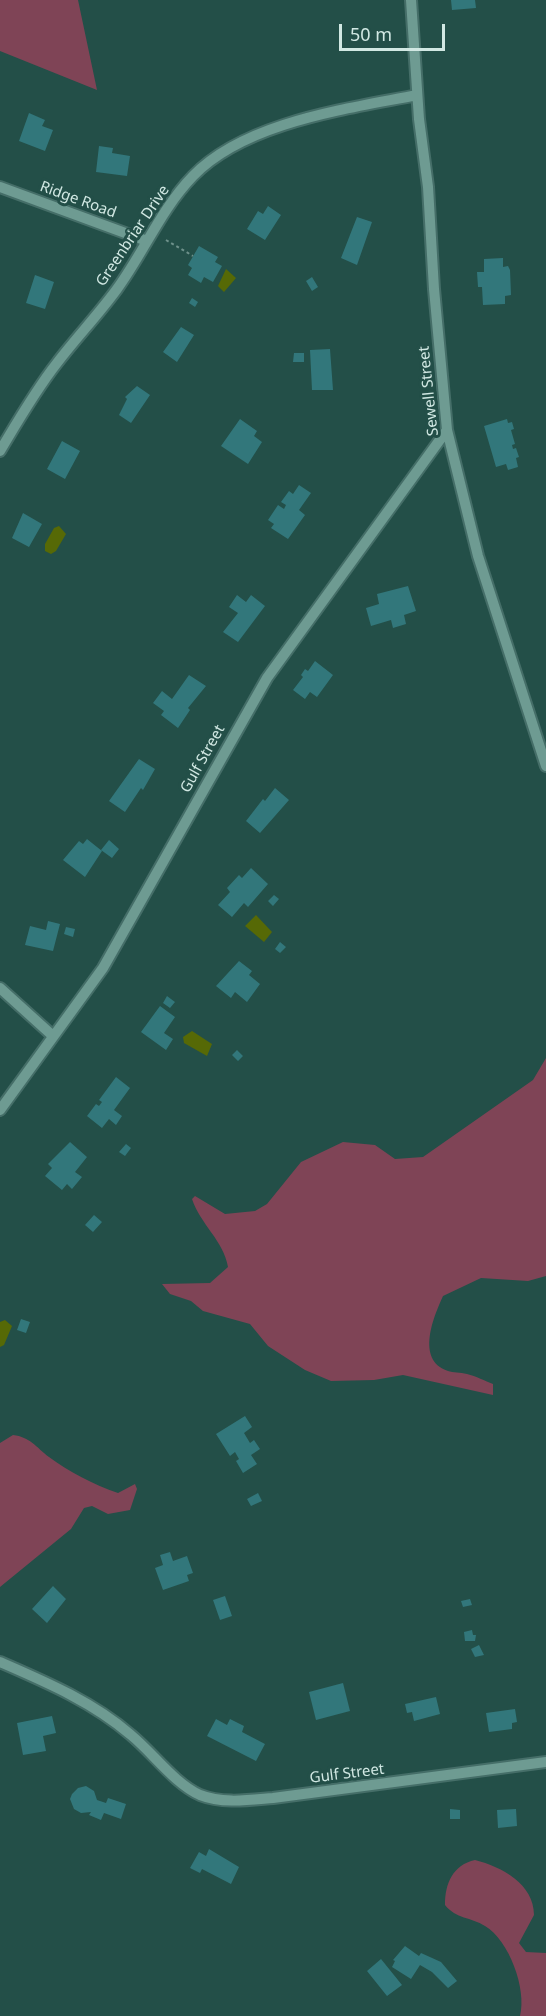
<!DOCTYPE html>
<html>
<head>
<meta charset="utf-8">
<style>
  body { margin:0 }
  #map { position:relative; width:546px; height:2016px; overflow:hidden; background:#234f48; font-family:"Noto Sans",sans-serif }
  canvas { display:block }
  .scale { position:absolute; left:339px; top:24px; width:106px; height:27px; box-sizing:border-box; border:3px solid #d1e8e3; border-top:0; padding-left:8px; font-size:18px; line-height:21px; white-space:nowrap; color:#d1e8e3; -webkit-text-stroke:4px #234f48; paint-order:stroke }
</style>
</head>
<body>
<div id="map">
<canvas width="546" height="2016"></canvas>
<div class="scale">50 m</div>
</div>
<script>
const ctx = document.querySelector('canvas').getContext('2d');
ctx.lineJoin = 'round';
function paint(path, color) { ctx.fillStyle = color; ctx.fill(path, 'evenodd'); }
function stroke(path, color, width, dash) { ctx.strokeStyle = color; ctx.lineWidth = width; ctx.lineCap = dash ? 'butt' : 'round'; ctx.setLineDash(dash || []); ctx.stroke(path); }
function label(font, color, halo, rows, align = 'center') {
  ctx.font = font + ' "Noto Sans",sans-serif'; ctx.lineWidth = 6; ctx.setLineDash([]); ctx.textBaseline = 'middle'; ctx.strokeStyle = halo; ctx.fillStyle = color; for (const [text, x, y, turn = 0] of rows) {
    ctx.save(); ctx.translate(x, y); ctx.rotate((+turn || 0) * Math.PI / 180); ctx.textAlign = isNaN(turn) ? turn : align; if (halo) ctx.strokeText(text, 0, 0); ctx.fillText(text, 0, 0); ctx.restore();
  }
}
paint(new Path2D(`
  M0,0H78L97,90L0,51Z
  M546,1058V1276L528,1281L481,1278L443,1296C434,1316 415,1360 448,1371C453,1373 460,1372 467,1374C476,1376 485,1381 493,1384V1395L403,1375L374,1380L331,1381L305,1370L268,1346L250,1324L203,1311L191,1301L170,1294L162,1284L210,1283L228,1267C224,1241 200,1224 192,1199L195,1196L225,1214L255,1211L267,1204L301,1162L343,1142L375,1145L395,1159L423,1157L533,1080Z
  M13,1435C30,1437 36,1447 49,1457C68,1471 94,1485 118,1493L135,1484L137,1489L130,1510L108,1514L92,1506L84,1508L71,1529L0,1587V1443Z
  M475,1860C502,1867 534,1884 534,1915L519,1943L526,1952L546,1953V2016H520C527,1989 509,1940 485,1926C471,1917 456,1919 445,1905C445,1883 453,1865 475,1860Z`), '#7f4456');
paint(new Path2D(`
  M226,269L236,278L224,292L218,286Z
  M59,526L66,534L56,551L51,554L45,551V544L54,528Z
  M256,915L272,932L264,942L245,926Z
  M192,1031L212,1044L207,1056L184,1043L183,1037Z
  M5,1320L12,1326L4,1345L0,1347V1322Z`), '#566906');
paint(new Path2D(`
  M451,0H475L476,8L452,10Z
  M29,113L45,120L42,126L53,130L45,151L19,141Z
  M99,146L113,148L112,153L130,156L127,176L96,172Z
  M268,206L281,215L265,240L247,229L258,211L263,214Z
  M357,217L372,222L357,265L341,258Z
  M199,246L218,257L215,262L222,266L213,282L204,277L201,283L188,275L192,268L188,265Z
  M503,258V267L508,266L510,270L511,295L505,296V304L483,305L482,287H478L477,272H484V259Z
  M35,275L54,282L45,309L26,303Z
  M312,277L318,287L312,291L306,281Z
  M192,298L198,302L195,307L189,303Z
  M181,327L194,335L177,362L163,352Z
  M330,349L333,390H312L310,350Z
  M294,353H304V362H293Z
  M137,386L150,395L131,423L119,415L127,399L125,397Z
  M240,419L257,431L254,436L262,442L248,464L221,446Z
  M507,419L508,423L512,422L514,429L511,430L515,444L512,445L513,449L516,448L519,457L516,458L518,467L508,470L506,464L496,467L484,426Z
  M62,441L80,451L65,479L47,469Z
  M299,485L311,493L299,510L305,515L288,539L271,528L274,524L268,520L278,505L284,509L286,505L281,502L289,491L293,494Z
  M23,513L42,524L29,547L12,538Z
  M408,586L416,611L404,615L406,624L393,628L391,620L371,626L366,608L379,604L377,594Z
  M237,595L246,602L251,595L265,606L238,642L223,632L238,613L229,607Z
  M315,661L333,675L317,697L310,692L305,699L293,690L303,677L301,675L305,669L308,671Z
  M189,675L206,686L188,708L190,710L178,728L161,715L164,711L153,703L162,691L172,699Z
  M139,759L155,769L143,790L141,788L125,812L109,801Z
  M275,788L289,800L260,833L246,821L263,799L265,801Z
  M87,839L102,851L85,877L63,860L79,841L83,844Z
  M109,840L119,849L112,858L101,850Z
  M251,868L268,884L248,907L244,903L232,917L218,905L230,892L227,888L239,875L242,878Z
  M274,895L279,899L273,906L268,901Z
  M48,921L60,924L53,951L25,945L30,926L46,930Z
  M66,927L75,929L73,937L64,934Z
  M280,942L286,947L280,953L275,949Z
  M239,961L252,971L249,975L260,984L247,1002L235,992L231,998L216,986Z
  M167,996L175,1002L170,1008L163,1003Z
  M160,1006L175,1017L164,1033L173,1039L166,1050L141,1032Z
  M237,1050L243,1056L238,1061L232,1055Z
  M116,1077L130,1088L114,1110L122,1116L116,1125L109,1119L102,1128L87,1116L96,1104L99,1106L102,1102L99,1100Z
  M70,1142L87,1157L75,1172L82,1177L72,1189L67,1184L62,1190L45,1176L52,1168L48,1164Z
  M126,1144L131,1148L125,1156L119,1152Z
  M94,1215L102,1222L93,1232L85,1225Z
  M21,1319L30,1322L26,1333L17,1330Z
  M245,1416L252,1427L244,1433L250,1443L254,1440L260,1449L251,1455L257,1464L243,1473L236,1461L239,1459L235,1452L230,1456L216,1434Z
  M258,1493L262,1501L251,1506L247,1499Z
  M170,1552L173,1561L187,1556L193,1573L187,1575L189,1581L163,1590L155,1568L163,1565L160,1555Z
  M53,1586L66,1599L47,1623L32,1609Z
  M225,1596L232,1616L220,1620L213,1600Z
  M470,1599L472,1605L463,1607L461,1601Z
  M472,1630L473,1635H476L475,1641H465L464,1632Z
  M479,1645L484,1655L475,1657L471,1649Z
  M343,1683L350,1711L316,1720L309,1692Z
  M436,1697L440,1714L414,1721L412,1712L407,1713L405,1704Z
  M515,1709L517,1722L512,1723V1729L489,1732L486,1713Z
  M52,1716L56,1733L43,1736L46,1751L23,1755L17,1723Z
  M216,1719L227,1725L230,1719L244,1726L242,1732L265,1744L256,1761L207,1736Z
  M86,1786L94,1791L97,1800L106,1803L108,1798L126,1804L121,1819L104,1813L101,1820L89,1815L91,1812L81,1813L74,1809L70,1799L72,1794L78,1788Z
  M450,1809L460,1810V1819H450Z
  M516,1809L517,1826L498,1828L497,1810Z
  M209,1849L239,1867L231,1884L202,1869L200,1873L190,1868L199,1852L206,1856Z
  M405,1946L419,1956L421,1953L441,1962L457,1981L448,1988L432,1972L420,1965L411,1979L392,1967L395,1961L393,1960Z
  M381,1959L402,1985L387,1996L367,1971Z`), '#32777b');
const minor = new Path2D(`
  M411,0L419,119L428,187L434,289L447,430L478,556L546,766
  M0,187L147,241
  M0,451C18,421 35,391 57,363C76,338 98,315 117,289C144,252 161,209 193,176C245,122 347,109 417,95
  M0,988L53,1036
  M0,1110L103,968L267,678L447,430
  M0,1662C46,1682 93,1702 131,1735C153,1753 174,1783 200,1795C223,1804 249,1800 273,1798L546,1762`);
stroke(minor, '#456e68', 14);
stroke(new Path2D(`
  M166,240L193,256`), '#6e918b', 2, [3, 3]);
stroke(minor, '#6e9b92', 10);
label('15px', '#d1e8e3', '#234f48', [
  ["Ridge Road",78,200,20],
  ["Greenbriar Drive",133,236,-56],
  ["Sewell Street",429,391,-96],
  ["Gulf Street",203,759,-61],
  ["Gulf Street",347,1774,-7]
]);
</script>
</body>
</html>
